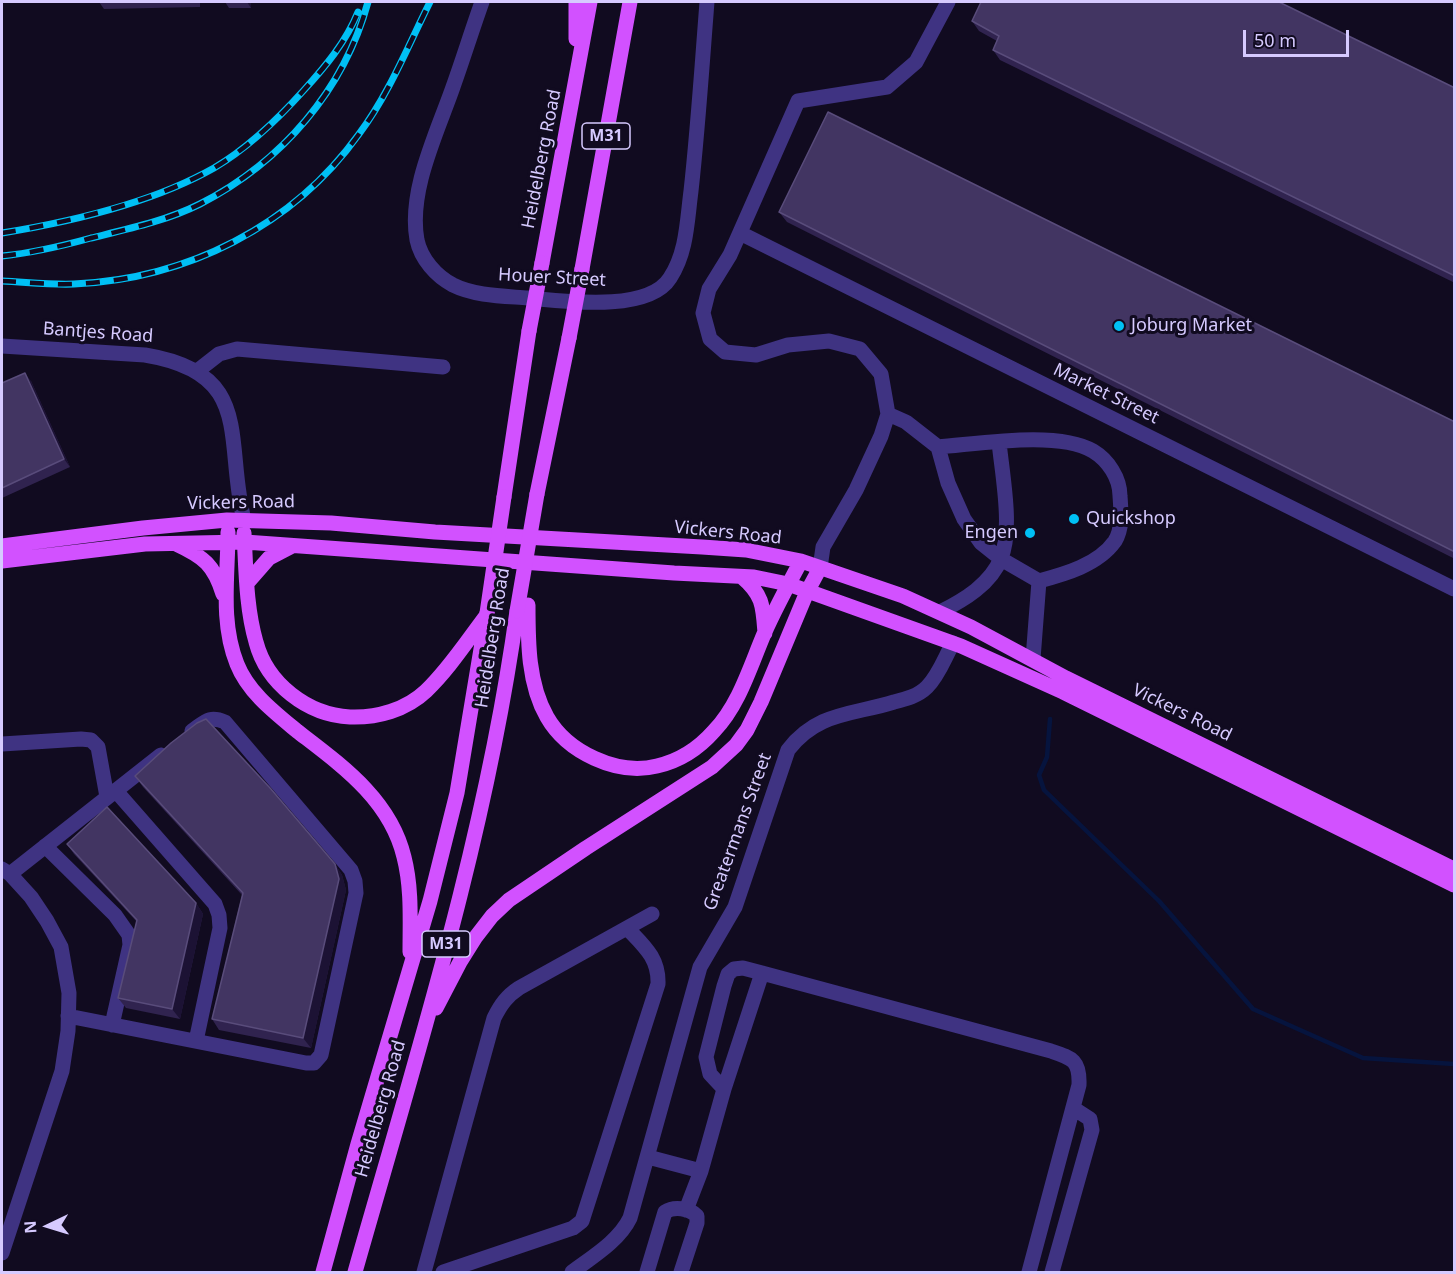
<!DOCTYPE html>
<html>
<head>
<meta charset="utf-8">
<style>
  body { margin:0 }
  #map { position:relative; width:1456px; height:1274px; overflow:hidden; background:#110b20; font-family:"Noto Sans",sans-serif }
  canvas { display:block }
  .frame { position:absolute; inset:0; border:3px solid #d6caff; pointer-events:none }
  .north { position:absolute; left:18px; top:1196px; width:60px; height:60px; -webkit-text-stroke:4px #110b20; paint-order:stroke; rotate:266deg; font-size:16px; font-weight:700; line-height:24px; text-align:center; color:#d6caff }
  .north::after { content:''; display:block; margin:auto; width:21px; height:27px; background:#d6caff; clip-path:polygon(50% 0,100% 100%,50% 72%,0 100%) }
  .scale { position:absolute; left:1243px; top:30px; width:106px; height:27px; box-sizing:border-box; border:3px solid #d6caff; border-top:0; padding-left:8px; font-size:18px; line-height:21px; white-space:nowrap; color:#d6caff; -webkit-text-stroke:4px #110b20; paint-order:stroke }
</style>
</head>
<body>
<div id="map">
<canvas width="1456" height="1274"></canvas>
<div class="frame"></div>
<div class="north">N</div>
<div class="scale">50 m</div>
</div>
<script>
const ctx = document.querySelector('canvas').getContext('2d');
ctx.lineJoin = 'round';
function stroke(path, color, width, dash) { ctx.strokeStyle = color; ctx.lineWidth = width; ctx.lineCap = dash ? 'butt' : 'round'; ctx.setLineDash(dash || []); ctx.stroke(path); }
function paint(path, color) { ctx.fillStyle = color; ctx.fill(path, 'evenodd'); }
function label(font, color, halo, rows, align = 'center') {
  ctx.font = font + ' "Noto Sans",sans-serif'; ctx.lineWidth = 6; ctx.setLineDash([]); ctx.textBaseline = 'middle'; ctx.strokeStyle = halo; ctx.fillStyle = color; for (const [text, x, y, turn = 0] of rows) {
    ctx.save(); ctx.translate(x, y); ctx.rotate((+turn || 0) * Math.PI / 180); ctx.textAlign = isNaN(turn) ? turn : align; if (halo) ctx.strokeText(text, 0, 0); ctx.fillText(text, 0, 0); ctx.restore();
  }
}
stroke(new Path2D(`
  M1050,719L1047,757L1039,775L1044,790L1159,901L1253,1009L1363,1058L1454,1064`), '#06143e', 4.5);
stroke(new Path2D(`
  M482,2C472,30 463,59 453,87C437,133 408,191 417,240C421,259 436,276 453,285C475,296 503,296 528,298C563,301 648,313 670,278C687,252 687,221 691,191C698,128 702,65 707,2
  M740,233L1454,589
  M2,346L145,355C255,373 224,439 244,520
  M196,372L219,354L237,349L443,367
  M888,414L906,422L938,447L948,483L964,519L981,543L1001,559L1039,581L1033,659
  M938,447C978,444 1058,430 1093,451C1108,460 1120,478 1120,496C1121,510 1123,528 1115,541C1098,565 1065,574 1039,581
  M820,568L823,547L856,490L881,436L888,414L881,374L860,349L829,341L788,345L756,355L725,352L710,339L703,313L709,289L730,255L798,101L887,87L916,62L948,2
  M940,612C964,600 991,584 1001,558C1013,529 1002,473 999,442
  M2,744L81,739L91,740L98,747L107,797
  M116,791L215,904L219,915L220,928L196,1041
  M45,846L115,915L129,935L130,945L112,1025
  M2,869L10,874L31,897L47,921L61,947L69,993L68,1031L62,1071L2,1253
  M10,874L161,755
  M68,1016L306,1063H314L321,1055L356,893L355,881L351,870L225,722C209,715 205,722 192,731
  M724,1089L710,1074L706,1057L724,986L728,974L734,969L743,968L762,973L1051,1051C1072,1058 1080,1060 1079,1085L1029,1272
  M648,1157L701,1171L724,1089L762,973
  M686,1210L701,1171
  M424,1272L494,1018C501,1004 507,996 519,988L652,914
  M443,1272L573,1228L582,1221L658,984C659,958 644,946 627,928
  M572,1272C592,1257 619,1241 630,1218L700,967L735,907L788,750C817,712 852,715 894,702C906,699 918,696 927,687C939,675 945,657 953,643
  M647,1272L665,1212C674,1206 689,1208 697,1216V1223L681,1272
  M1052,1272L1092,1130L1090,1119L1073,1108`), '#3f3382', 15);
stroke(new Path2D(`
  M576,39V2
  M542,263L590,2
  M582,269L630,2
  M537,494L569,338
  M504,497L529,331
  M228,532C228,576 220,622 237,664C248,692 274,712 297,731C341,765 390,799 404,857C412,888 410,921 410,952
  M244,533C246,569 246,608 256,642C267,684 308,715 350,717C377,718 406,710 426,691C449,669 467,641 486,616
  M176,544C204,557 214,565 223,594
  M2,546L143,528L227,520L331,523L435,532L702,547L746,550L801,561L903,596L971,627L1066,678L1454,869
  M2,561L145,544L245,542L674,573L754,577L788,584L961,646L1063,692L1454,885
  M742,577C763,595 763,606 765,633
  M248,582L269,558L292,546
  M528,605C528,642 528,684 547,717C567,752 617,776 657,766C679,761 699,748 714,731C739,705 750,667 764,634C775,609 788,585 801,561
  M436,1008L460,962L475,938L492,916L509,900L586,848L712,767L736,745L747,730L761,702L807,592L820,568
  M323,1272L358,1144L430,901L457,793L487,613
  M355,1272C417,1054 486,836 517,611`), '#d251ff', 15);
const rail = new Path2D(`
  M2,233C70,222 154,202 214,168C248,148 278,119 304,90C325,67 346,42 358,12
  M2,256C32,253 62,246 91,238C128,229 166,221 200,204C282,162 344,90 368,2
  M2,281C26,282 50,285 74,284C187,279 293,226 359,134C389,94 408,46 430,2`);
stroke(rail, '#00c0f5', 7);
stroke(rail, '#110b20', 4.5, [14]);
stroke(new Path2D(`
  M529,331L542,263
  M569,338L582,269
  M517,611L537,494
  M487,613L504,497`), '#d251ff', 15);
paint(new Path2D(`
  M99,2H200V7L104,9Z
  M225,2H251V8H229Z
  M972,21L1455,88V283L1000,60L993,50L997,41L979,31Z
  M779,212L1455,422V559L787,222Z
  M31,381L70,467L2,498V383Z
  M135,776L335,864L342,875L346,890L311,1048L219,1030L212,1019L242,895L143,787Z
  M67,844L196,903L203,914L180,1019L126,1008L118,998L137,922L74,854Z`), '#30234f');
paint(new Path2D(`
  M247,2H251V8Z
  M25,373L31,381L70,467L64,459Z
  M335,864L342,875L346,890L311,1048L303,1038Z
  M196,903L203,914L180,1019L172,1009Z`), '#1c1234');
const building = new Path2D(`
  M981,2H1279L1455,88V276L993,50L999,36L972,21Z
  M828,112L1455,422V552L779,212Z
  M25,373L64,459L2,488V383Z
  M206,719L271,789L335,864L339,879L303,1038L212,1019L243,893L135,776L171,743L197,723Z
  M107,807L196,903L172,1009L118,998L137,920L67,844Z`);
paint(building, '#423562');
stroke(building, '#594c7b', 1.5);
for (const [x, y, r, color] of [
  [1119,326,6,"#00c0f5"],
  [1074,519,6,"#00c0f5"],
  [1030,533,6,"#00c0f5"]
]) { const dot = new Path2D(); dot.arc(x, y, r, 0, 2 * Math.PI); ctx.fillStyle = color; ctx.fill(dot); stroke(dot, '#110b20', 2); }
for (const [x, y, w] of [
  [606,136,48],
  [446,944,48]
]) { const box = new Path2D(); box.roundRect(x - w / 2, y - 13, w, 26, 4.5); ctx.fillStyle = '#110b20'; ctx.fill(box); stroke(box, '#d6caff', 1.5); }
label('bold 16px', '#d6caff', null, [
  ["M31",606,136],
  ["M31",446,944]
]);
label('18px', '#d6caff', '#110b20', [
  ["Heidelberg Road",542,159,-79],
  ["Houer Street",552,278,3],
  ["Bantjes Road",98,333,4],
  ["Market Street",1106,394,26],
  ["Vickers Road",241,503,-1],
  ["Vickers Road",728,533,6],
  ["Heidelberg Road",493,638,-81],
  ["Vickers Road",1182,713,26],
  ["Greatermans Street",738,832,-70],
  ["Heidelberg Road",381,1109,-74]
]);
label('18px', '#d6caff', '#110b20', [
  ["Joburg Market",1131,326],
  ["Quickshop",1086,519],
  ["Engen",1018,533,"right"]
], 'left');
</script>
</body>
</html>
